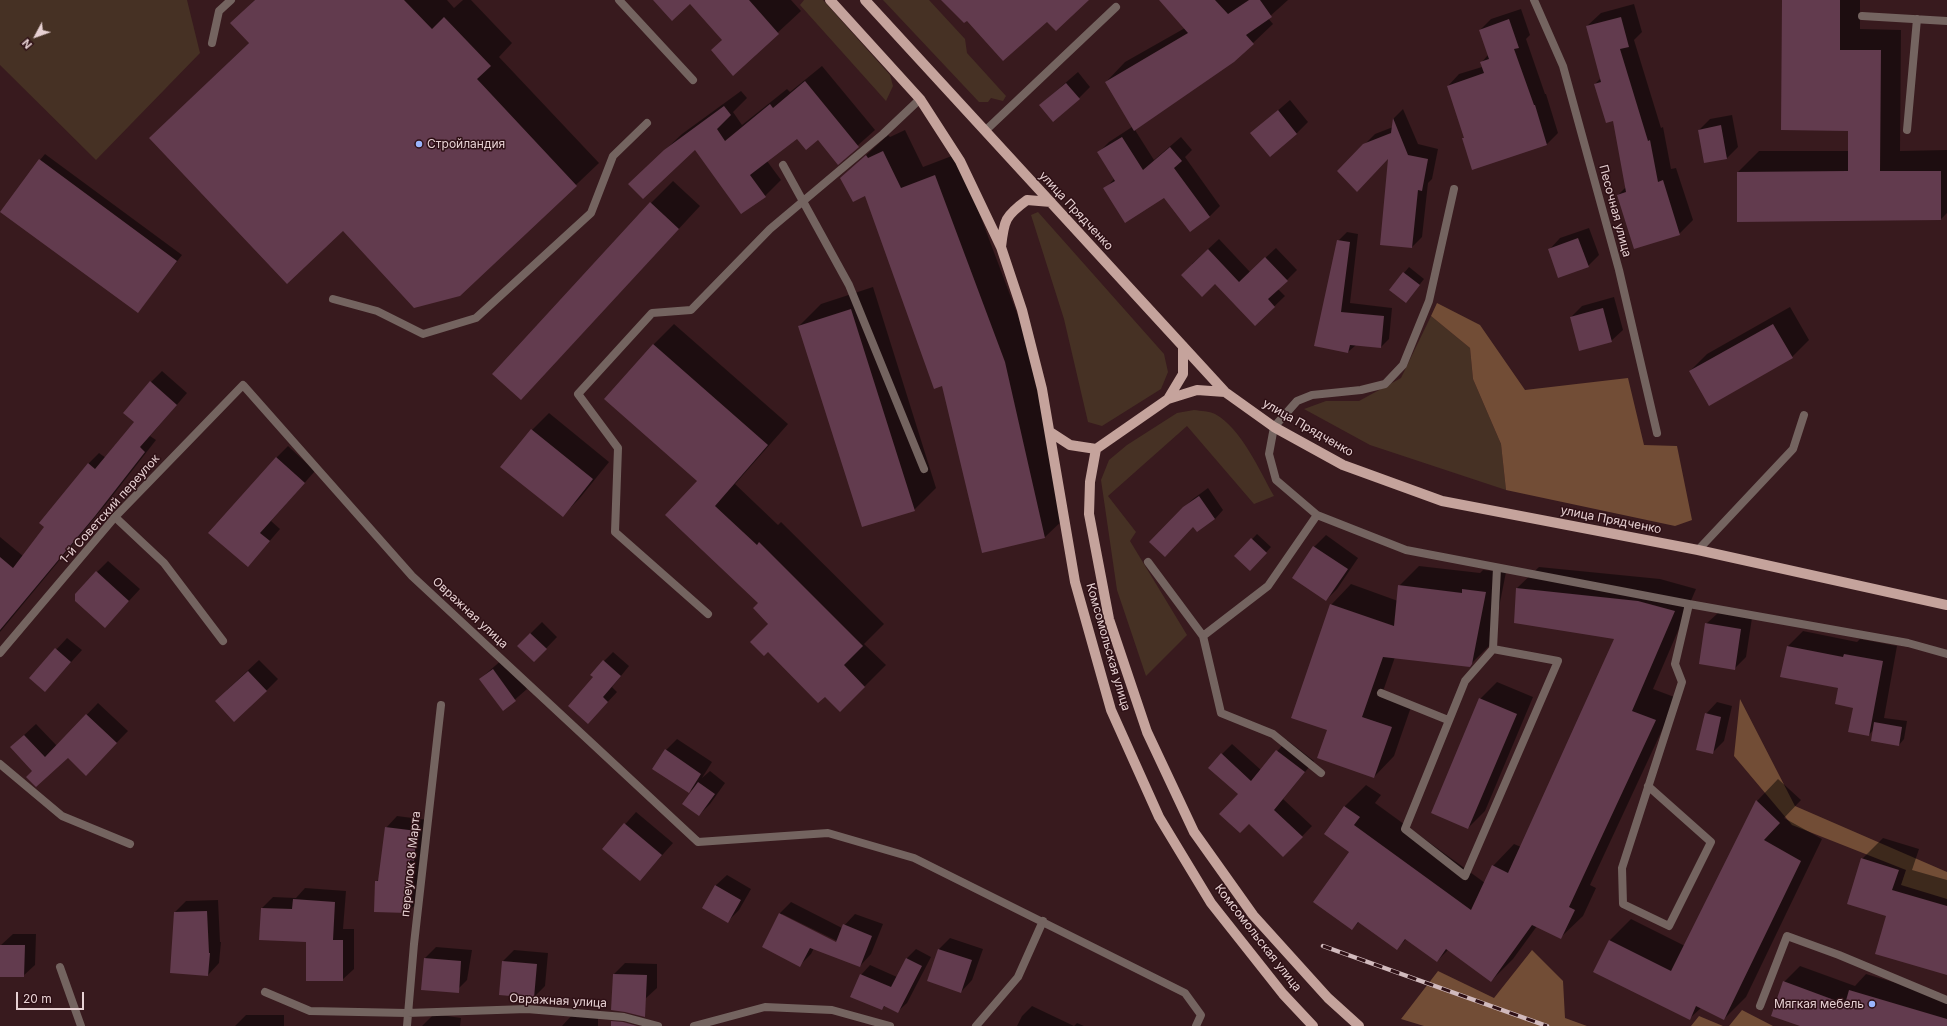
<!DOCTYPE html>
<html>
<head>
<meta charset="utf-8">
<style>
  body { margin:0 }
  #map { position:relative; width:1947px; height:1026px; overflow:hidden; background:#381a1e; font-family:Inter,sans-serif }
  canvas { display:block }
  .north { position:absolute; left:16px; top:16px; width:40px; height:40px; -webkit-text-stroke:3px #2e1015; paint-order:stroke; rotate:229deg; font-size:11px; font-weight:700; line-height:16px; text-align:center; color:#e7d1d3 }
  .north::after { content:''; display:block; margin:auto; width:14px; height:18px; background:#e7d1d3; clip-path:polygon(50% 0,100% 100%,50% 72%,0 100%) }
  .scale { position:absolute; left:16px; top:992px; width:68px; height:18px; box-sizing:border-box; border:2px solid #e7d1d3; border-top:0; padding-left:5px; font-size:12px; line-height:14px; white-space:nowrap; color:#e7d1d3; -webkit-text-stroke:3px #2e1015; paint-order:stroke }
</style>
</head>
<body>
<div id="map">
<canvas width="1947" height="1026"></canvas>
<div class="north">N</div>
<div class="scale">20 m</div>
</div>
<script>
const ctx = document.querySelector('canvas').getContext('2d');
ctx.lineJoin = 'round';
function paint(path, color) { ctx.fillStyle = color; ctx.fill(path, 'evenodd'); }
function stroke(path, color, width, dash) { ctx.strokeStyle = color; ctx.lineWidth = width; ctx.lineCap = dash ? 'butt' : 'round'; ctx.setLineDash(dash || []); ctx.stroke(path); }
function label(font, color, halo, rows, align = 'center') {
  ctx.font = font + ' Inter,sans-serif'; ctx.lineWidth = 3; ctx.setLineDash([]); ctx.textBaseline = 'middle'; ctx.strokeStyle = halo; ctx.fillStyle = color; for (const [text, x, y, turn = 0] of rows) {
    ctx.save(); ctx.translate(x, y); ctx.rotate((+turn || 0) * Math.PI / 180); ctx.textAlign = isNaN(turn) ? turn : align; if (halo) ctx.strokeText(text, 0, 0); ctx.fillText(text, 0, 0); ctx.restore();
  }
}
paint(new Path2D(`
  M0,0H187L200,53L96,160L0,65Z
  M804,0H823L890,75L893,86L886,101L800,5Z
  M883,0H929L965,39L967,53L1006,96L1003,101L991,98L988,102H979Z
  M1038,212L1164,354L1168,372L1161,389L1102,426L1088,422L1064,319L1031,215Z
  M1431,316L1470,348L1473,379L1501,444L1506,490L1370,445L1304,409L1326,401H1359L1401,378Z
  M1194,410C1201,411 1209,411 1215,414C1242,429 1259,470 1274,496L1254,504L1187,426L1108,496L1136,532L1130,541L1187,635L1146,676L1117,590L1101,480L1109,460L1127,445L1177,413Z`), '#463124');
paint(new Path2D(`
  M1437,303L1480,325L1525,390L1628,378L1644,445L1677,446L1692,520L1675,526L1506,490L1501,444L1473,379L1470,348L1431,316Z
  M1740,699L1795,806L1947,872V899L1901,885L1906,870L1792,825L1734,756Z
  M1532,950L1563,981L1565,1018L1587,1026H1424L1401,1019L1438,971L1494,998Z
  M1742,1010L1773,1026H1729Z
  M1699,1016L1723,1026H1691Z`), '#724d36');
paint(new Path2D(`
  M255,0H447L454,8L463,0H471L512,43L499,57L599,163L459,296L343,229L150,138L250,42L232,23Z
  M654,0H791L801,11L733,74L723,39L690,3Z
  M1161,0H1288L1268,18L1273,24L1234,61L1135,130L1154,160L1181,137L1192,150L1185,157L1220,206L1210,216L1190,231L1164,196L1105,189L1114,179L1098,153L1109,142L1132,127L1106,82L1125,62L1185,28Z
  M1783,0H1860V29L1901,30L1900,151L1947,150V213L1941,219L1738,172L1759,151H1849V130Z
  M1634,4L1642,32L1634,40L1661,128L1663,127L1671,169L1676,168L1693,220L1679,234L1618,195L1626,187L1614,120L1595,84L1601,78L1587,26L1601,13Z
  M1521,9L1530,35L1526,39L1545,94H1546L1558,133L1547,144L1465,138L1448,86L1459,74L1482,67L1481,63L1488,55L1480,30L1491,19Z
  M822,66L875,130L838,163L819,139L797,137L767,161L781,180L765,196L695,148L646,168L682,134L741,91L747,98L733,112L742,125L787,89L790,92Z
  M1078,72L1090,87L1079,98L1040,105Z
  M1290,100L1308,122L1296,134L1252,133Z
  M1403,109L1418,144L1438,149L1432,179L1428,183L1422,237L1412,247L1390,157L1338,171L1375,134L1393,127V119Z
  M1732,115L1738,147L1727,158L1699,130L1710,119Z
  M905,130L923,167L957,154L1027,340L1067,516L1045,537L982,552L943,385L866,194L841,178L888,135L890,137Z
  M45,154L182,255L138,312L40,160Z
  M673,181L700,206L521,399L651,203Z
  M1589,228L1599,255L1588,266L1549,250L1560,238Z
  M1347,232L1358,234L1350,303L1392,308L1389,339L1381,347L1356,345L1348,352L1315,345L1338,241Z
  M1219,239L1250,272L1276,248L1297,270L1278,289L1285,296L1255,325L1215,283L1192,264Z
  M1409,267L1424,279L1406,302L1404,273Z
  M873,287L936,488L914,510L799,326L821,304Z
  M1614,297L1623,330L1611,341L1571,317L1582,306Z
  M1790,307L1809,340L1792,357L1690,371L1707,354Z
  M674,324L788,424L735,484L778,525L781,522L884,624L864,644L886,665L840,711L770,623L699,481L653,345Z
  M162,371L187,393L150,436L156,440L106,504L0,632V537L23,556L46,527L88,464L99,453L106,458L135,422L151,382Z
  M549,413L609,462L579,499L563,515L532,430Z
  M288,446L315,471L271,521L280,529L248,566L276,458Z
  M1208,488L1223,510L1215,519L1183,508L1193,499Z
  M1257,534L1271,547L1250,570L1236,556Z
  M1326,535L1358,558L1337,589L1326,600L1293,578L1314,547Z
  M108,561L140,589L105,627L97,572Z
  M1419,566L1480,573L1483,570L1506,572L1492,643L1469,666L1395,657L1381,697L1411,707L1394,756L1374,777L1328,730L1331,605L1351,584L1398,601L1399,586Z
  M1539,567L1660,579L1696,589L1653,689L1677,698L1590,885L1596,888L1583,916L1561,937L1537,926L1513,959L1491,981L1448,950L1437,961L1406,939L1397,949L1359,922L1352,929L1350,852L1345,806L1366,785L1381,795L1375,803L1485,883L1493,866L1514,844L1521,847L1616,638L1517,588Z
  M1718,613L1752,618L1746,657L1734,669L1706,624Z
  M542,622L557,637L534,661L518,646Z
  M1803,631L1857,642L1860,639L1897,646L1884,718L1907,721L1904,739L1899,745L1874,729L1869,735L1854,707L1839,688L1782,676L1788,646Z
  M67,638L82,650L45,691L30,678Z
  M613,652L629,666L612,687L617,692L588,723L595,677L604,661Z
  M504,658L527,689L503,710L480,679Z
  M259,660L278,679L266,691L227,690Z
  M1497,682L1533,697L1485,811L1468,828L1480,699Z
  M1717,702L1732,706L1724,741L1712,753L1706,714Z
  M98,703L128,731L97,763L68,757L34,771L23,736L36,724L57,746Z
  M677,739L712,762L702,778L710,771L725,783L710,804L699,815L695,788L688,792L666,750Z
  M1287,740L1314,761L1283,799L1312,826L1283,856L1239,794L1222,754L1232,744L1261,770Z
  M1778,779L1801,800L1784,818L1822,839L1746,997L1724,1019L1701,1008L1689,1019L1609,941L1631,919L1685,946L1757,801Z
  M636,812L673,843L640,880L604,848Z
  M397,816L428,820L419,901L408,912L376,882L380,878L386,828Z
  M1883,838L1919,849L1912,870L1947,880V974L1888,915L1862,859Z
  M727,875L751,889L739,910L728,921L715,886Z
  M305,888L346,891L343,929H354V969L342,980L307,941L262,908L273,897L296,898Z
  M218,900L220,942H221L219,963L208,975L175,912L186,901Z
  M791,902L842,928L855,914L883,924L871,954L860,966L814,948L811,954L800,965L779,914ZM782,914L837,941L836,943L782,916Z
  M13,934H36L35,965L23,976H0L1,945Z
  M950,938L983,949L972,980L961,992L928,980L939,949Z
  M436,947L472,950L467,980L456,991L425,958Z
  M916,949L931,957L907,1003L897,1012L885,1006L882,1009L861,975L870,965L897,977L907,958Z
  M514,950L548,953L545,986L534,997L503,961Z
  M625,963L657,964V988L645,999L614,974Z
  M1800,966L1855,986L1866,974L1947,998V1026H1803L1784,982Z
  M1032,1006L1074,1026H1017L1022,1016Z
  M434,1014L461,1018L460,1026H422Z
  M573,1014L598,1015V1026H562Z
  M246,1015H284V1026H235Z
  M1077,1023L1084,1026H1074Z`), '#0007');
paint(new Path2D(`
  M255,0H404L432,29L444,17L491,66L477,79L577,186L460,296L414,308L343,231L287,284L149,138L249,43L230,23Z
  M653,0H749L779,34L733,76L711,50L722,40L690,4L672,21Z
  M941,0H1089L1056,31L1047,22L1003,61L967,21L964,23Z
  M1159,0H1215L1228,14L1249,0H1260L1272,17L1246,35L1254,44L1234,62L1134,131L1105,82L1188,33Z
  M1782,0H1840V50H1881L1880,171H1941V220L1737,222V172L1848,171V131L1781,130Z
  M1621,17L1629,47L1620,49L1648,141L1650,140L1658,182L1663,180L1680,235L1634,249L1617,195L1626,192L1613,121L1606,123L1594,84L1601,82L1586,26Z
  M1509,19L1519,48L1514,49L1534,105H1535L1547,145L1472,170L1462,138H1464L1447,86L1484,73L1480,62L1489,59L1479,30Z
  M805,81L859,147L838,165L818,140L806,150L797,139L750,175L766,197L741,214L695,150L643,199L628,184L664,150L724,106L731,115L717,129L725,141L770,104L773,108Z
  M1066,83L1080,99L1053,122L1039,105Z
  M1278,110L1297,134L1270,157L1250,133Z
  M1393,118L1408,155L1428,159L1422,191L1418,190L1412,248L1380,245L1388,159L1357,192L1337,171L1363,144L1391,133Z
  M1721,125L1727,159L1704,163L1698,130Z
  M1122,137L1143,170L1170,147L1182,161L1174,168L1210,217L1190,232L1164,198L1125,223L1103,188L1115,181L1097,152Z
  M883,151L901,188L935,175L1005,362L1045,538L982,553L942,386L934,389L865,196L853,202L840,178L866,155L868,158Z
  M39,159L177,261L138,313L0,212Z
  M650,202L679,229L521,400L492,374Z
  M1578,238L1589,267L1558,278L1548,249Z
  M1337,240L1350,242L1341,312L1384,316L1381,348L1350,345L1348,353L1314,346Z
  M1208,249L1239,282L1265,257L1288,281L1268,299L1275,307L1255,326L1215,284L1202,297L1181,275Z
  M1403,272L1420,285L1406,303L1389,290Z
  M1603,308L1612,342L1579,351L1570,317Z
  M851,309L915,511L862,527L798,326Z
  M1773,324L1793,358L1709,406L1689,371Z
  M653,344L768,445L715,506L757,545L759,542L863,646L844,665L865,687L840,712L825,697L818,703L768,652L764,656L750,642L768,624L753,608L758,603L665,515L697,481L604,399Z
  M150,381L177,405L140,447L145,452L95,516L0,630V557L13,568L44,527L39,523L88,463L95,469L134,422L123,413Z
  M531,429L593,479L563,517L500,467Z
  M276,457L305,483L260,533L270,541L248,567L208,533Z
  M1199,496L1215,519L1197,532L1193,527L1165,557L1149,542L1183,507Z
  M1251,538L1267,553L1250,571L1234,556Z
  M1313,546L1348,569L1326,601L1292,578Z
  M96,571L129,601L105,628L75,601V594Z
  M1398,585L1462,593V589L1486,592L1472,664L1470,667L1383,657L1362,717L1392,727L1374,778L1317,758L1327,730L1291,718L1330,604L1394,626Z
  M1516,588L1638,601L1675,611L1632,711L1656,720L1569,907L1575,910L1561,939L1532,925L1491,982L1446,949L1437,962L1405,939L1397,950L1358,922L1352,930L1313,902L1349,852L1324,834L1344,806L1360,817L1354,825L1471,910L1492,865L1508,873L1614,639L1514,623Z
  M1705,623L1741,629L1735,670L1699,664Z
  M530,633L547,649L534,662L517,646Z
  M1787,646L1843,657L1844,654L1883,661L1869,736L1848,732L1853,708L1835,704L1838,688L1780,677Z
  M55,648L71,662L45,692L29,678Z
  M603,660L621,676L603,697L608,702L588,724L568,706L593,677L590,675Z
  M493,669L516,701L503,711L479,679Z
  M248,671L267,691L234,722L215,701Z
  M1479,698L1517,714L1468,829L1431,813Z
  M1705,713L1721,717L1713,754L1696,750Z
  M86,714L117,743L86,776L68,758L36,787L26,777L32,771L10,747L24,735L45,757Z
  M1874,722L1902,727L1899,746L1871,741Z
  M665,749L701,774L689,793L652,769Z
  M1276,750L1305,772L1274,810L1303,837L1283,857L1249,824L1240,833L1219,814L1238,794L1208,768L1221,753L1251,781Z
  M698,782L715,794L699,816L682,804Z
  M1756,800L1780,823L1764,840L1801,861L1724,1020L1696,1006L1690,1020L1593,972L1609,940L1671,971Z
  M624,823L662,855L640,881L602,849Z
  M385,827L417,831L414,861L410,860L408,913L374,912L375,881H378Z
  M1861,858L1899,870L1892,890L1947,906V975L1875,954L1886,916L1847,904Z
  M715,885L741,900L728,923L702,908Z
  M293,899L335,902L333,940H343V981H306V942L259,940L261,908L292,909Z
  M207,911L209,953H210L208,976L170,973L174,912Z
  M779,913L836,942L843,924L872,936L860,967L810,948L800,967L762,947Z
  M0,945H25L24,977H0Z
  M938,949L972,960L961,993L927,981Z
  M424,958L461,961L459,993L421,990Z
  M906,958L922,966L898,1013L884,1006L882,1010L850,997L860,974L891,987Z
  M502,961L537,964L534,998L499,995Z
  M613,974L647,975L645,1017L625,1012L611,1010Z
  M1783,981L1845,1004L1849,990L1947,1019V1026H1800L1771,1016Z
  M611,1021L623,1022L637,1026H611Z`), '#623b4e');
stroke(new Path2D(`
  M619,0L693,80
  M1862,16L1947,21
  M212,43L219,11L231,0
  M1907,130L1917,19
  M985,131L1116,7
  M783,165L849,285L924,469
  M1454,189L1429,301L1403,365L1385,384L1361,390L1312,395L1297,401L1274,427L1269,454L1276,480L1317,515L1406,550L1689,604L1908,643L1947,654
  M333,299L377,311L423,334L476,318L591,213L613,156L647,123
  M115,517L164,563L223,641
  M1698,550L1793,449L1804,415
  M1148,562L1203,636L1221,713L1273,734L1321,773
  M708,614L615,532L618,448L578,394L652,313L691,310L770,229L883,134L920,99
  M1203,636L1268,586L1317,515
  M1493,649L1558,661L1465,876L1405,829L1465,681L1493,649L1497,568
  M1381,693L1448,720
  M0,764L62,816L130,844
  M1648,786L1711,842L1669,926L1623,904L1622,868L1682,682L1675,664L1689,604
  M60,967L81,1026
  M265,992L310,1011L407,1013
  M1760,1006L1787,936L1839,955L1947,1000`), '#746460', 8);
stroke(new Path2D(`
  M1534,0L1563,66L1619,270L1657,433
  M0,653L115,517L243,385L412,576L698,842L828,833L914,858L1185,993L1201,1015L1196,1026
  M407,1013L527,1009L624,1017L658,1026
  M407,1026L414,944L441,705
  M694,1026L765,1007L832,1010L890,1026
  M976,1026L1018,977L1043,921`), '#746460', 8);
stroke(new Path2D(`
  M830,0L920,99L960,161L1001,247L1022,310L1042,389L1075,582L1111,710L1159,817L1211,903L1283,994L1313,1026
  M865,0L1225,392L1274,427L1343,465L1442,501L1698,550L1947,605
  M1001,247C1004,220 1005,216 1027,200L1051,202
  M1168,399L1183,374V346
  M1050,432L1070,445L1096,449L1168,399L1197,390L1225,392
  M1096,449L1090,482L1089,514L1109,619L1147,732L1194,832L1253,915L1328,998L1359,1026`), '#c5a39c', 10);
const rail = new Path2D(`
  M1323,946L1547,1026`);
stroke(rail, '#d1babd', 4.5);
stroke(rail, '#2e1015', 3, [9]);
for (const [x, y, r, color] of [
  [419,144,4,"#9ab5fd"],
  [1872,1004,4,"#9ab5fd"]
]) { const dot = new Path2D(); dot.arc(x, y, r, 0, 2 * Math.PI); ctx.fillStyle = color; ctx.fill(dot); stroke(dot, '#2e1015', 1.5); }
label('12px', '#e7d1d3', '#2e1015', [
  ["Стройландия",427,144],
  ["Мягкая мебель",1864,1004,"right"]
], 'left');
label('12px', '#e7d1d3', '#2e1015', [
  ["улица Прядченко",1076,211,47],
  ["Песочная улица",1615,211,75],
  ["улица Прядченко",1308,428,30],
  ["1-й Советский переулок",110,509,-48],
  ["улица Прядченко",1611,520,11],
  ["Овражная улица",470,613,43],
  ["Комсомольская улица",1108,647,74],
  ["переулок 8 Марта",411,864,-84],
  ["Комсомольская улица",1258,938,52],
  ["Овражная улица",558,1001,3]
]);
</script>
</body>
</html>
